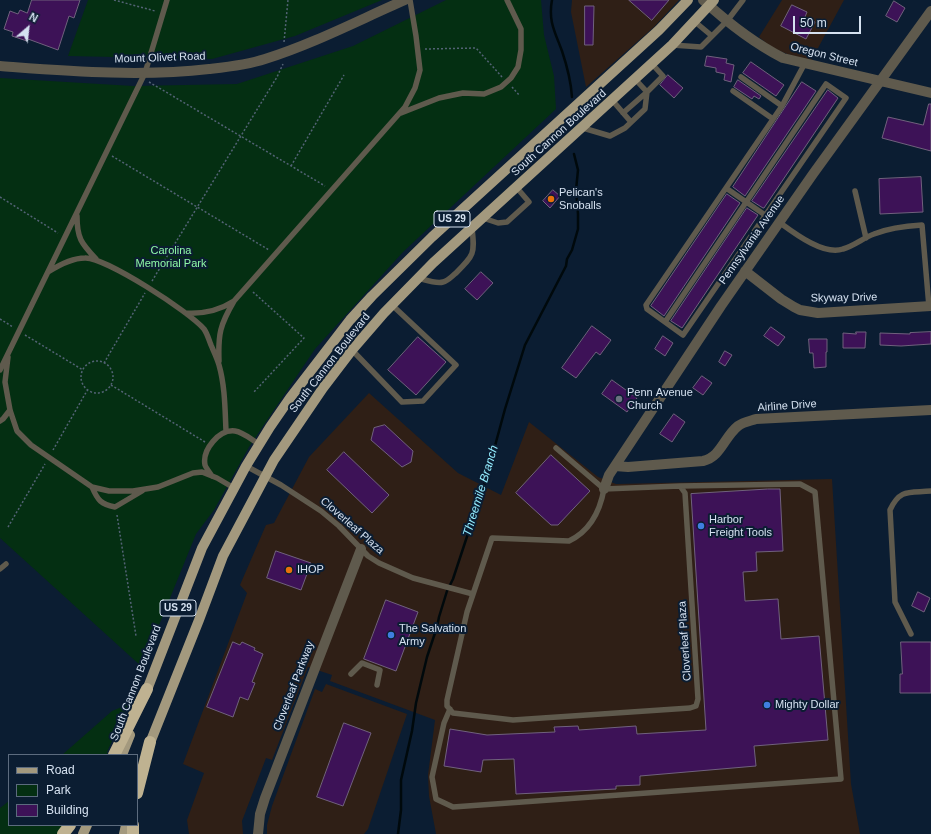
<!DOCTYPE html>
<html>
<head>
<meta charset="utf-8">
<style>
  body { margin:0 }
  #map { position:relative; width:931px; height:834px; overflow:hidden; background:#0b1d32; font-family:Helvetica,sans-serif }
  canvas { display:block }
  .legend { position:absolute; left:8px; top:754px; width:130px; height:72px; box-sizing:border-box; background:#0b1d32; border:1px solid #5c6b7e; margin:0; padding:5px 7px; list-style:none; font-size:12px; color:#d5e1f0 }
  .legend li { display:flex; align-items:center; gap:8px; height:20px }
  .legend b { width:20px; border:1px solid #5c6b7e }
  .north { position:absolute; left:8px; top:8px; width:40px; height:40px; -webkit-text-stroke:3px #0b1d32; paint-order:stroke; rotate:28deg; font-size:11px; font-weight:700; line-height:16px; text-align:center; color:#d5e1f0 }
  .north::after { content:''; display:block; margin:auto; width:14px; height:18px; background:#d5e1f0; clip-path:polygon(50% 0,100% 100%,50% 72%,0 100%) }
  .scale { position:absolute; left:793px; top:16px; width:68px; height:18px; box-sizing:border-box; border:2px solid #d5e1f0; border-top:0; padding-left:5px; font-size:12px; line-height:14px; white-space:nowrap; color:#d5e1f0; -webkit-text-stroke:3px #0b1d32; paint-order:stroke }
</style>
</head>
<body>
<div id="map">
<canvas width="931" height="834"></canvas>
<ul class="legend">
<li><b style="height:5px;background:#a3997e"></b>Road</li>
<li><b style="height:11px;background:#042f12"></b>Park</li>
<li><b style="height:11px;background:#3d1257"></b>Building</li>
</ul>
<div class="north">N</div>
<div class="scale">50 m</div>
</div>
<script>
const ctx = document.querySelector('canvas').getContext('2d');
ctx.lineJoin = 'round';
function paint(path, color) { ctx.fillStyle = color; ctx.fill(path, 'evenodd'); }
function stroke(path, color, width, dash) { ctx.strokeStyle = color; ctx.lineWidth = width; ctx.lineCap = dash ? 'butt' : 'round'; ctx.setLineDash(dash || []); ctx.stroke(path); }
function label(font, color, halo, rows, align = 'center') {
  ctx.font = font + ' Helvetica,sans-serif'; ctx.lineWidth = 4; ctx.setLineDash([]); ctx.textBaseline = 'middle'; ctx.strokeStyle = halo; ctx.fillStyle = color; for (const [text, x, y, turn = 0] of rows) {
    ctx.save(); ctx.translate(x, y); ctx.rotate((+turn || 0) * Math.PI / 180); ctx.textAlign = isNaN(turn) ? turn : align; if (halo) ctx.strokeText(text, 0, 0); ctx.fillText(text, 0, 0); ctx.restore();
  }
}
paint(new Path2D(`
  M572,0H679L654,27L586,87L571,12Z
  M782,0H844L811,61L787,54L771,47L759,37Z
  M369,393L458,473L501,495L529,422L598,477L616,484L832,479L851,784L860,834H436L429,796L428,775L435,720L330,681L332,675L308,667L272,760L266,758L242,821L243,834H189L187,820L204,773L183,764L247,593L240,585L266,525L274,523L309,457Z
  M326,684L407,714L368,829L364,834H267V825L272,806L315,689L322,692Z`), '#2f1f16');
paint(new Path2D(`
  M88,0H382L295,36L212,59L68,56Z
  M446,0H541L544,35L554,76L556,109L403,252L315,349L249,447L214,510L196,534L142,667L0,538V78L133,86L237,84L353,46Z
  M129,704L107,752L108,755H62L112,711Z
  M9,801V825H67L61,834H0V808Z`), '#042f12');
stroke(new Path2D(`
  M552,0C548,21 555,32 562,51C567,66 571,81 572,97
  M398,834L401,810V780L412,731L416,703L427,657L437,627L439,617L447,591L453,579L486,479L505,409L525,345L566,266L567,259L572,250L578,229V214L576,190L578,170L574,154`), '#00090c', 2.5);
const building = new Path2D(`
  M32,0H80L74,18L69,16L58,50L28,39L27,41L12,36L13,32L4,29L10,11L18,14L20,10L27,13Z
  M629,0H669L652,20Z
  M894,1L905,8L897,22L886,16Z
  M792,5L807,12L805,17L815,22L806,39L781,26Z
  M585,6H594L593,45H585Z
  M707,56L727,59L726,63L734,65L731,82L724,80L725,74L716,72V68L705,66Z
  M751,62L784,85L776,96L743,73Z
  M668,75L683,88L674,98L660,85Z
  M738,80L761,96L759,99L754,96L752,99L734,87Z
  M802,82L816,91L745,196L733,187Z
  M828,90L838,98L764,208H763L752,201Z
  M929,104H931V151L882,138L888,117L923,125Z
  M921,177L923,212L880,214L879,179Z
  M553,190L560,196L550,208L543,201Z
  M727,194L740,203L664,316L651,306Z
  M747,208L758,215L682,328L671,321Z
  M481,272L493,283L477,300L465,289Z
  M592,326L611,340L600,355L596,352L576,378L562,368Z
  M771,327L785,337L778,346L764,336Z
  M856,332H866L865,348H843V333L856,334Z
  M931,332V344L901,346L880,345V333L910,334V333Z
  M663,336L673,343L665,356L655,349Z
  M418,337L446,362L416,395L388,370Z
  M809,339H827V352H826V367L814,368L813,353H810Z
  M725,351L732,355L725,366L719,362Z
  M702,376L712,383L703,395L693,388Z
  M612,380L637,398L627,412L602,394Z
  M674,414L685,422L672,442L660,434Z
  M385,425L413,451L411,462L402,467L371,440L374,428Z
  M344,452L389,495L372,513L327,470Z
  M551,455L590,491L558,525H551L516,493Z
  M768,489H780L783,551L756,552L757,571L743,572L745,601L778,599L781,639L819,636L828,740L754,746L756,766L640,776V785L616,786V789L516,794L514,759L483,760L481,772L444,766L450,729L487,735L555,732L554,727L578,726L579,730L636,726L637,734L706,730L691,494Z
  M276,551L311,563L301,590L267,578Z
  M918,592L930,598L924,612L912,606Z
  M386,600L418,612L396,671L364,659Z
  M233,642L240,645L242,642L255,648L254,650L263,654L252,682L255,683L248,700L240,697L233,717L207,707Z
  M901,642H931V693H900V674H902Z
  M344,723L371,733L343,806L317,797Z`);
paint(building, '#3d1257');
stroke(building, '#70617d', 1);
stroke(new Path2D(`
  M114,0L155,11
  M284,42L288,0
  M425,49L476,48L502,77
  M149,82L325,186
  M512,87L520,96
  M112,156L269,250
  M291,166L344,75
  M0,197L58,233
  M152,281L277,77L283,64
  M253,292L304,338L254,392
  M0,319L13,327
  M25,335L83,370
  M81 377a16 16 0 1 1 32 0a16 16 0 1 1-32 0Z
  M104,363L145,293
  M111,385L205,442
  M53,450L88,389
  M117,515L136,636
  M8,527L45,464`), '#536375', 1.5, [2, 2]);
stroke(new Path2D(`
  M694,21L712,36
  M672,45L701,47L727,21L743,0
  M741,77L782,106
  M733,91L773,119
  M612,100L631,122
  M401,113L439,98L463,93L484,94L501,87L511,78L518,67L521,50V29L507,0
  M623,113L647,92L635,79
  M583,128L610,136L625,128L645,109L647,92L663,76L652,64
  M726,188L765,215
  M855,191L866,238
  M77,216C77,238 81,243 96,259
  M483,218L498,223L507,222L529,202L517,188
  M779,222C794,233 824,256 843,249C854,246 863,238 874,234C889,228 905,226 922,225L929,307
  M48,272C59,265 72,258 85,258C105,257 190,312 204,329C207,333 209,340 211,345C214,352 217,358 219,365C225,386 225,409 226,431
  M418,278C426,280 436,284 443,282C448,281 452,276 456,273C474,255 475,254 472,228
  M234,301L405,107L415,88L420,70L416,36L410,0
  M186,313C203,314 220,310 234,301C220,325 218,334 219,361
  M665,322L826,84L846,98L683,335L647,309L646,305L782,106L805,63
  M352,350L402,402L423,401L456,365L392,305
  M8,357L5,382L10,410L17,431L31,445L92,487L109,491H133L158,487L193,473L202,472L217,478L234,488
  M0,370L145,73L167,0
  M0,421L3,419L10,410
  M556,448L604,489
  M246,466L281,485L321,511L339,526L368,556L379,563L413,578L473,594
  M212,476C210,473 206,468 205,465C202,450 219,429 235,431C243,432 252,440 259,444
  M680,486L685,493L698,699L696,706L690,708L513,720L453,713L447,706V700L467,612L492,538L569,541C590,531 600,511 604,489Z
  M92,487C98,501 101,504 115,507L142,491
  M0,569L6,564
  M911,634L895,602L890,510C900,488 910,493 931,491
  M351,674L362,663L380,670L377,685
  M450,709L444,723L432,777L436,799L453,807L841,779L815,492L800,484L680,486`), '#5f5a4d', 5.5);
stroke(new Path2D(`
  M703,0C728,23 754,43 783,58L931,93
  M0,66C69,71 139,77 209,69C227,67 247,65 265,59C313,44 359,20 405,0
  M745,271L781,299L794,307L800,310L818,313L931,306
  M615,466L628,467L703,461C721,457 724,437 738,426C743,422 750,421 756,419L931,410
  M604,489L609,475L721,306L813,174L931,11
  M258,834L260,814L265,798L361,549`), '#5f5a4d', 10);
stroke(new Path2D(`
  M145,695L202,548L246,466L270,427L290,398L350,320L372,296L432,237L659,30L688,0
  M148,748L199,620L223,556L274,460L323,388L352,350L384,313L433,263L672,45L714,0
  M122,755L130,735
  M83,834L87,825
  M124,834L126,825`), '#a3997e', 10);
stroke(new Path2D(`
  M114,755L147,689
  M137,793L150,742
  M63,834L70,825
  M133,834V825`), '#bfb291', 12);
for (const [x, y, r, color] of [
  [551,199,4,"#e8710a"],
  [619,399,4,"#6b7280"],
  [701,526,4,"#3f7fe0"],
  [289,570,4,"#e8710a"],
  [391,635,4,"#3f7fe0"],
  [767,705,4,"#3f7fe0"]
]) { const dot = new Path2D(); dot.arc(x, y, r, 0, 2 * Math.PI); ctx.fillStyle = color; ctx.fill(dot); stroke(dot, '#0b1d32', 1.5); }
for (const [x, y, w] of [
  [452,219,36],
  [178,608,36]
]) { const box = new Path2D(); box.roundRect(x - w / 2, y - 8, w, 16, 3); ctx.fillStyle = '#0b1d32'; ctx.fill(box); stroke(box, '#d5e1f0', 1); }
label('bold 10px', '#d5e1f0', null, [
  ["US 29",452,219],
  ["US 29",178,608]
]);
label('11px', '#d5e1f0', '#0b1d32', [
  ["Oregon Street",824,55,14],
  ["Mount Olivet Road",160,58,-2],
  ["South Cannon Boulevard",559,133,-42],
  ["Pennsylvania Avenue",752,240,-55],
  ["Skyway Drive",844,298,-1],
  ["South Cannon Boulevard",330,363,-52],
  ["Airline Drive",787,406,-4],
  ["Cloverleaf Plaza",352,526,41],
  ["Cloverleaf Plaza",685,641,-94],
  ["South Cannon Boulevard",136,683,-69],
  ["Cloverleaf Parkway",294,686,-69]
]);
label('11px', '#d5e1f0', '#0b1d32', [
  ["Pelican's",559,193],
  ["Snoballs",559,206],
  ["Penn Avenue",627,393],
  ["Church",627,406],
  ["Harbor",709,520],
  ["Freight Tools",709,533],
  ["IHOP",297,570],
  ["The Salvation",399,629],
  ["Army",399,642],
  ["Mighty Dollar",775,705]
], 'left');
label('11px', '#8ff8a6', '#0b1d32', [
  ["Carolina",171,251],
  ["Memorial Park",171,264]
]);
label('italic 12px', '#93edff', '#0b1d32', [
  ["Threemile Branch",481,491,-73]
]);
</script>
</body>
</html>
